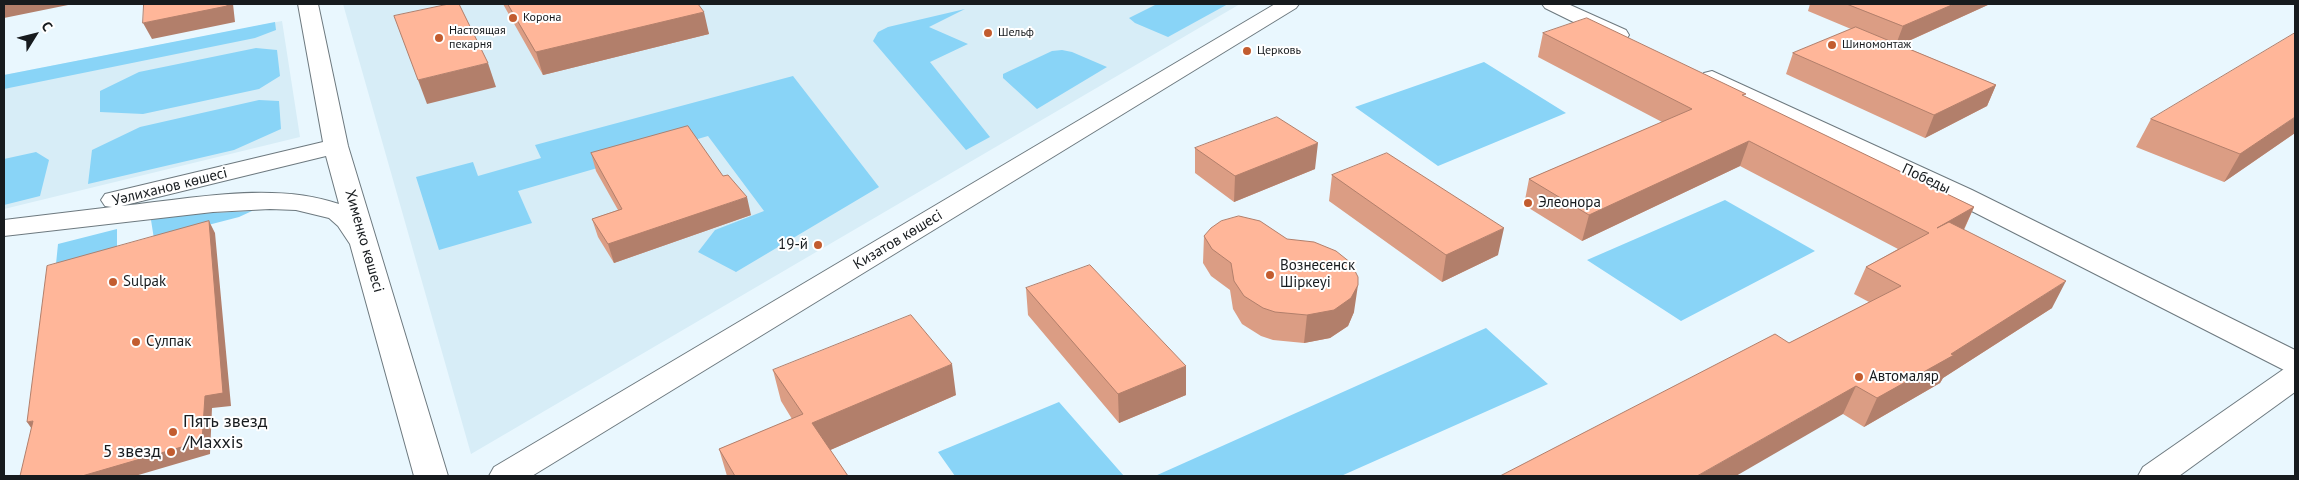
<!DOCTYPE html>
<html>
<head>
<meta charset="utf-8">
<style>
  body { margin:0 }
  #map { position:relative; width:2299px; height:480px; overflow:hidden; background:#e9f7fe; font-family:"PT Sans",sans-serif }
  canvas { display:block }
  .frame { position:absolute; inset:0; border:5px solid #171b1e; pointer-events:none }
  .north { position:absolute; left:10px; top:10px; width:50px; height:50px; -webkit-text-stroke:4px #fff; paint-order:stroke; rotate:54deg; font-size:14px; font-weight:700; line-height:20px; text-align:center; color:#171b1e }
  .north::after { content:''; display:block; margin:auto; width:18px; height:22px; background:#171b1e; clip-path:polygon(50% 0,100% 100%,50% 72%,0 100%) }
</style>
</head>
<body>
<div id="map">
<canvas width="2299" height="480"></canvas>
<div class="frame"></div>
<div class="north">С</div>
</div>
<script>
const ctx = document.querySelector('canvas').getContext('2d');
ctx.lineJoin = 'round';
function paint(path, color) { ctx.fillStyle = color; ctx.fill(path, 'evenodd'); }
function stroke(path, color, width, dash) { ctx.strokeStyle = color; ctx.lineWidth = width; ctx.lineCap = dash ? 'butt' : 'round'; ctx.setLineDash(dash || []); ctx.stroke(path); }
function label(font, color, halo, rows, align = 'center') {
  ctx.font = font + ' "PT Sans",sans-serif'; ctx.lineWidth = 4; ctx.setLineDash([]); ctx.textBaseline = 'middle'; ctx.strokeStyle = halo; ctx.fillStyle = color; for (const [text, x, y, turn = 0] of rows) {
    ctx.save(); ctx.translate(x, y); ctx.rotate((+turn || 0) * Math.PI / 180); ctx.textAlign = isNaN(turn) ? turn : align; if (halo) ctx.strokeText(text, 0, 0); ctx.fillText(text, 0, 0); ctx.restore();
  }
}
paint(new Path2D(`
  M343,4H1240L471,454Z
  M282,21L300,137L4,209V75Z`), '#d7edf7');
paint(new Path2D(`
  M1157,4H1228L1168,37L1135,23L1129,18Z
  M965,9L929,27L968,44L930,62L990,137L966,150L873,41L878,32L888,27Z
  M275,22L276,30L255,38L4,89V75Z
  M256,48L277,50L280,76L259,89L143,114L100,112V91L139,72Z
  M1062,50L1072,52L1107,67L1037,109L1003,78V74L1052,51Z
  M1484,62L1566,113L1438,166L1355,107Z
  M793,76L879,187L736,272L698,252L715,230L764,211L708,136L518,191L532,223L439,250L416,177L473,162L478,176L541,158L535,145Z
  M259,100L279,101L281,129L234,150L88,184L92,150L140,127Z
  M36,152L49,160L40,196L4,205V159Z
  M1725,200L1815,251L1681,321L1587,260Z
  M252,211L239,217L154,239L151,220L170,215Z
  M117,229V248L56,264L58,244Z
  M1486,328L1548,384L1341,476H1155Z
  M1059,402L1124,476H955L938,452Z`), '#89d4f7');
const minor = new Path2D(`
  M1542,4H1568L1626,30L1629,35L1626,40L1618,41L1610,40L1545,8Z
  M1712,71L1972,190L2295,350V373L2284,370L1954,202L1704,83L1701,78L1704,73Z`);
const major = new Path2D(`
  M298,4H318L348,146L448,476H414L350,244L338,226L329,218L296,210L270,209L213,212L4,236V220L112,207L105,206L101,200L105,194L323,142ZM326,156L339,204C273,181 189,199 121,206Z
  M1275,4H1299L1296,8L532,476H489L494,467Z
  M2295,366V392L2179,476H2138L2143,467L2284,369Z`);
stroke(minor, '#6d797f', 2);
stroke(major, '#6d797f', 2);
paint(minor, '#fff');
paint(major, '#fff');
paint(new Path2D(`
  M503,4H698L709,34L543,75Z
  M1810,4H1990L1900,45L1996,85L1987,106L1925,138L1786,74L1793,53L1851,29L1808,11Z
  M1543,33L1745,97L1974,207L1964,230L2052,308L1943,378L1940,383L1864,427L1843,414L1789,343L1869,302L1854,294L1866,267L1898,249L1740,166L1582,241L1524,205L1529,179L1662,122L1538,57Z
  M2151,119L2295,133L2224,182L2136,147Z
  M1195,148L1315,169L1234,202L1195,173Z
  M591,153L751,215L614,263L598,237L592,219L618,210L596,171Z
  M1332,175L1498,255L1442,282L1329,201Z
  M1204,236L1354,312L1348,326L1330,338L1304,343L1273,340L1261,336L1242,324L1233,309L1230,290L1211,276L1203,263Z
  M1026,288L1186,395L1119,423L1028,315Z
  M773,370L956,395L830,450L848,476H727L719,449L792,419L781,401Z`), '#db9d84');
paint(new Path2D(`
  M4,4H73L4,18Z
  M227,4H233L235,22L152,39L143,23Z
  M1954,4H1990L1895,47L1903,26Z
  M704,12L709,34L543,75L536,52Z
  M488,63L496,87L427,104L418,80Z
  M1996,85L1987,106L1925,138L1934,115Z
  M2295,117V133L2224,182L2240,154Z
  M1749,141L1740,166L1582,241L1589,215Z
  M1318,143L1315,169L1234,202L1235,176Z
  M747,197L751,215L614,263L608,244Z
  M1974,207L1962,233L1937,228Z
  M209,221L215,233L231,406L212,408L210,454L135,476H82L205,396Z
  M1504,228L1498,255L1442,282L1446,255Z
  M2066,281L2052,308L1943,378L1940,383L1864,427L1877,398L1951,354Z
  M1358,285L1354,312L1348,326L1330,338L1304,343L1307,315Z
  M952,364L956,395L819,455L812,423Z
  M1186,366V395L1119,423L1118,394Z
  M1856,386L1843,414L1736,476H1697Z
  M33,421L36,435L27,422Z`), '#b27f6b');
const building = new Path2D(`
  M144,4H227V6L143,23Z
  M449,4H459L488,63L418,80L394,16Z
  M508,4H698L704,12L536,52Z
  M1847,4H1954L1903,26Z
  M1587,18L1746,94L1742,95L1974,207L1937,228L1949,222L2066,281L1951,354L1954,355L1877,398L1856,386L1697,476H1500L1775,334L1789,343L1901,286L1866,267L1929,233L1749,141L1589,215L1529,179L1692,109L1543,33Z
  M1856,27L1996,85L1934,115L1793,53Z
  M2295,33V117L2240,154L2151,119Z
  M1277,117L1318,143L1235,176L1195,148Z
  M688,126L723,176L728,175L747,197L608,244L592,219L622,209L591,153Z
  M1387,153L1504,228L1446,255L1332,175Z
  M1239,216L1260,221L1287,239L1314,242L1336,251L1351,263L1358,277V285L1351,298L1334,310L1307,315L1275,312L1263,308L1244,296L1234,281L1231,263L1212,249L1204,236L1211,228L1221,221Z
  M209,221L223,393L205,396L202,441L82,476H20L33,421L27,422L47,266Z
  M1090,265L1186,366L1118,394L1026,288Z
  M911,315L952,364L812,423L848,476H735L719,449L803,414L773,370Z`);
paint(building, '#ffb699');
stroke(building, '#b27f6b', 1);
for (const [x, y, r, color] of [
  [513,18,5,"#c25c2f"],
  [988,33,5,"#c25c2f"],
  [439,38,5,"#c25c2f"],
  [1832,45,5,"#c25c2f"],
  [1247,51,5,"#c25c2f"],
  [1528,203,5,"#c25c2f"],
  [818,245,5,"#c25c2f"],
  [1270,275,5,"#c25c2f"],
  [113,282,5,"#c25c2f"],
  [136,342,5,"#c25c2f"],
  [1859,377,5,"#c25c2f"],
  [173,432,5,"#c25c2f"],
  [171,452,5,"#c25c2f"]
]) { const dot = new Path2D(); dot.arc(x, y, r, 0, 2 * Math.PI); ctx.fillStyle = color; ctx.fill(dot); stroke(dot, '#fff', 2); }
label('12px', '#171b1e', '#fff', [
  ["Корона",523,18],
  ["Настоящая",449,31],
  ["пекарня",449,45],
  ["Шельф",998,33],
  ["Шиномонтаж",1842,45],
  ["Церковь",1257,51]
], 'left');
label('15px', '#171b1e', '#fff', [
  ["Победы",1926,179,25],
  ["Уәлиханов көшесі",170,187,-14],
  ["Кизатов көшесі",898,240,-31],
  ["Хименко көшесі",364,241,74]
]);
label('15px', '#171b1e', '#fff', [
  ["Элеонора",1538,203],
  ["19-й",808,245,"right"],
  ["Вознесенск",1280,266],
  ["Шіркеуі",1280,283],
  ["Sulpak",123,282],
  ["Сулпак",146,342],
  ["Автомаляр",1869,377]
], 'left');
label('18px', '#171b1e', '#fff', [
  ["Пять звезд",183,422],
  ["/Maxxis",183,443],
  ["5 звезд",161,452,"right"]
], 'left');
</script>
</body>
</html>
